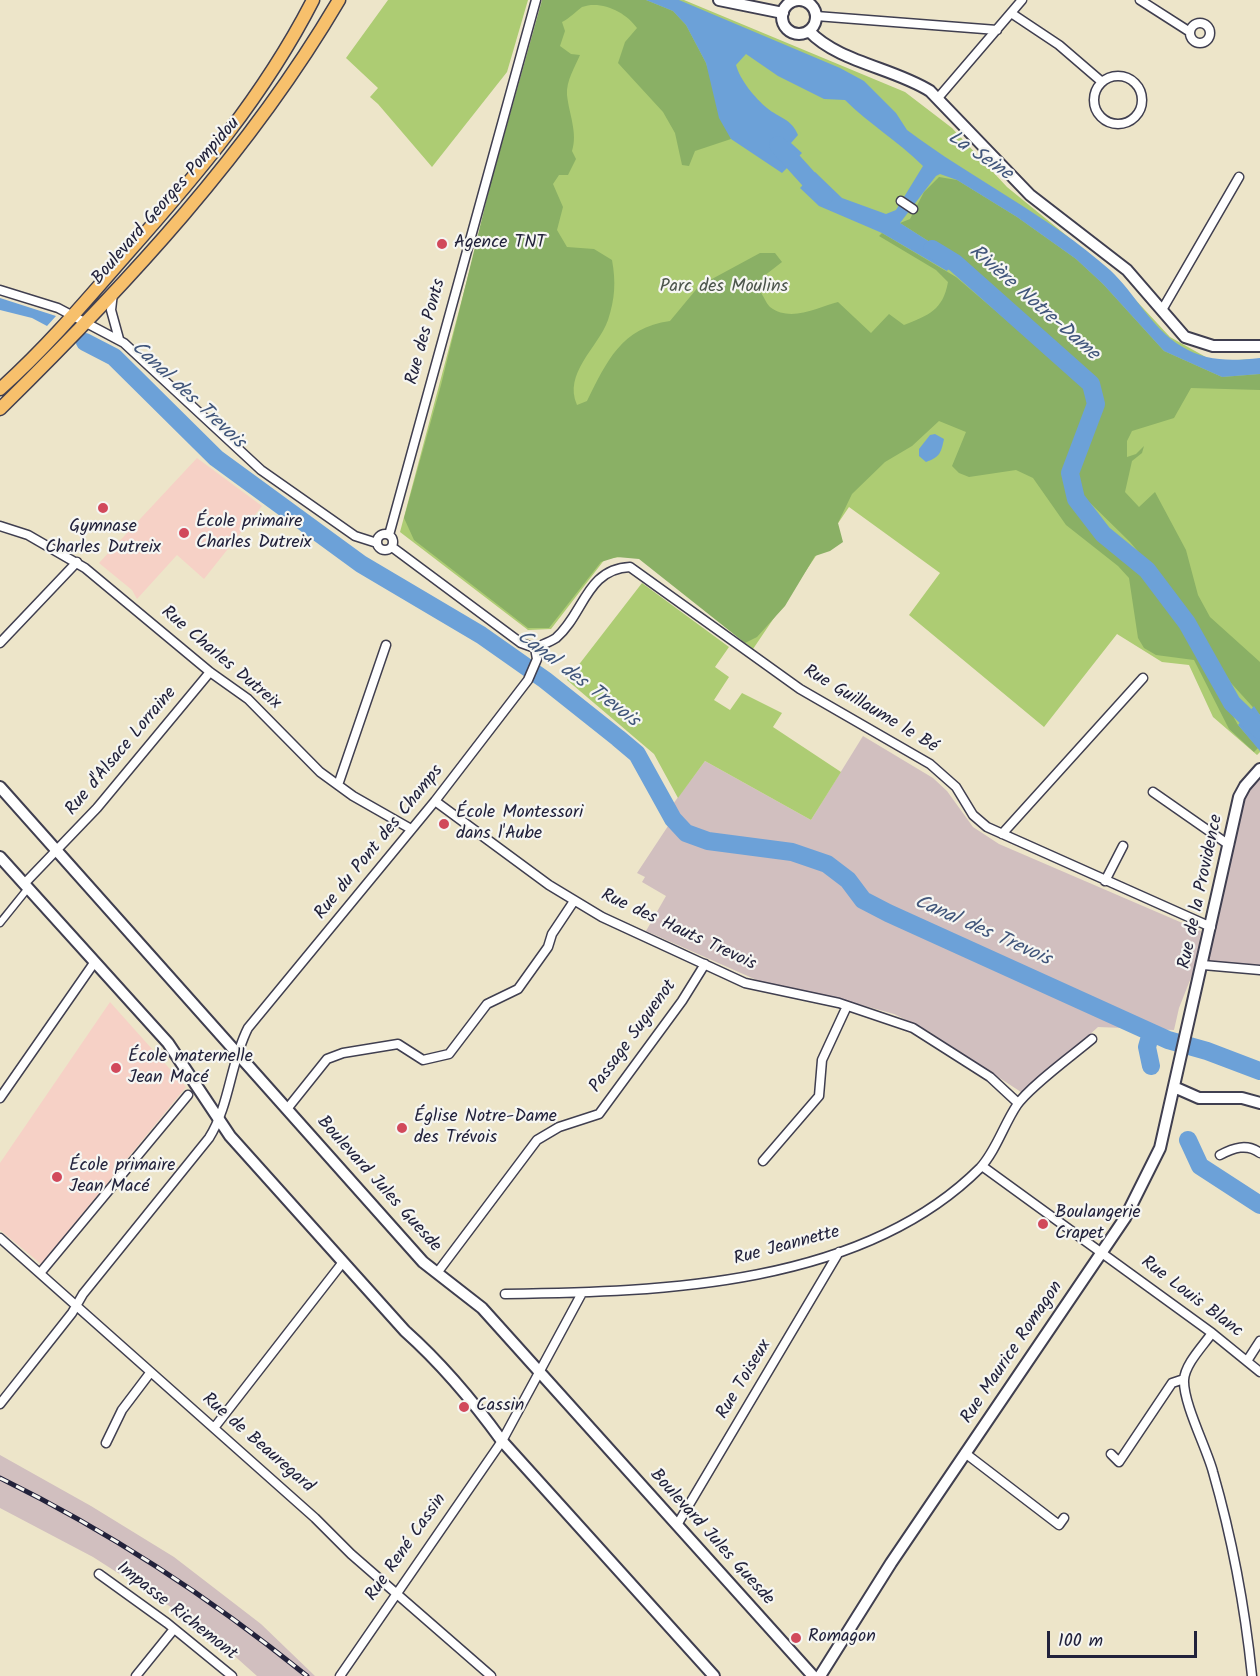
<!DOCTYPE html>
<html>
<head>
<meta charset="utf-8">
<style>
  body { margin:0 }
  #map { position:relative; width:1260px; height:1676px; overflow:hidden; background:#ede5c9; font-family:Kalam,sans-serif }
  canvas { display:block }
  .scale { position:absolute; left:1047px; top:1631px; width:150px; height:27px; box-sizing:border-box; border:3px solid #22223b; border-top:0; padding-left:8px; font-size:18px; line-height:21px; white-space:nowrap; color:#22223b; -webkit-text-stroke:4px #f6f6f2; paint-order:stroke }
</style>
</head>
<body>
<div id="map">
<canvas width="1260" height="1676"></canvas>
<div class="scale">100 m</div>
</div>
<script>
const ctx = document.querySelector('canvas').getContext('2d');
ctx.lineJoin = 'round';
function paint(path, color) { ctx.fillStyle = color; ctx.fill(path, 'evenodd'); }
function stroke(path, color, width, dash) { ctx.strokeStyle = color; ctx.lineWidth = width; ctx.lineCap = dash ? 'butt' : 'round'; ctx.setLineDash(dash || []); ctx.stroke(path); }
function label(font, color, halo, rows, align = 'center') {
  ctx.font = font + ' Kalam,sans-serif'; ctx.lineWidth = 4.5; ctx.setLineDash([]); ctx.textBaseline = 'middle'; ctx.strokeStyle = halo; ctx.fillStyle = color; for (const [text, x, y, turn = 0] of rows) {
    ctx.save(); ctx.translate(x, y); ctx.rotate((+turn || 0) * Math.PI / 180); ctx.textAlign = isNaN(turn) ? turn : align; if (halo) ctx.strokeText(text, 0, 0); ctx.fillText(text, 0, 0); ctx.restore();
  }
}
paint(new Path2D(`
  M197,458L262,506L204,579L177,555L137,599L132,590L99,563Z
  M110,1002L186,1087L41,1264L0,1230V1163Z`), '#f6d1c6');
paint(new Path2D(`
  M863,736L933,778L947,791L973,827L999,844L1201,931L1196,965L1179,1008L1174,1030L1098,1027L1024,1094L928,1031L894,1014L829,996L768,985L646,931L666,896L642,882L645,877L637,873L668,826L673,804L705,761L811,820Z
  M1260,768V972L1201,969L1241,789Z
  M0,1455L91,1506L174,1557L261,1624L315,1676H257L202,1627L93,1557L0,1508Z`), '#d1bfbf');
paint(new Path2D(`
  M388,0H528L507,72L432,167L378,104L370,97L378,88L346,58Z
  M549,0H684L905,92L952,128L1007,187L1105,267L1170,337L1213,361L1260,359V752L1257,755L1213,717L1189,665L1162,662L1117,634L1044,727L909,615L940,573L849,507L753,649L636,555L605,559L551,629L528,630L400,532L474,254Z
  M642,583L729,647L715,667L729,677L714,700L730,710L742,693L782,713L773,727L841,772L811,820L705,761L678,798L654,754L567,680Z`), '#adcc73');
paint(new Path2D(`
  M542,0H646L673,11L686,25L706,63L731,139L695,151L689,166L682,165L675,133L663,112L618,63L625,42L637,28C626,12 601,0 582,7C575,12 570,18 562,22L565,31L560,46L571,54L580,55C575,67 566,81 567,95C569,114 578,133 572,151L576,159L568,175H559L553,184L563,207L557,230L567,247L594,249L612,260C616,282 615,299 608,320C598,348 563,373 577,405L587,401C607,361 621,328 670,321L699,286L760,253H775L782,262L764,276L760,291C763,295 766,303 770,307C791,323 818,307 838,302L871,333L889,314L904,325C929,315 943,310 948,282L936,270L879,236L882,233L956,277L1088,390L1093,407L1088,426L1069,468L1067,489L1074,509L1136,567L1175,611L1238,725L1258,748L1254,752L1229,729L1194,660L1156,655L1144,648L1138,638L1129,578L1118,566L1066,525L1033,478L1016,470L969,477L959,473L952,466L966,432L939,421L912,446L885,462L852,494L838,523L843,542L830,551L815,556L785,606L757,637L745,643L639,559L617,557L601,562L549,628H528L414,540L404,518L441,385L490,186Z
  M939,177L957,180L1017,217L1076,259L1103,284L1164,351L1222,377L1260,374V390L1191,388L1174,418L1132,431L1127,441V457L1136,454L1144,446L1142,453L1132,461L1125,492L1139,507L1155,492L1186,550L1198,595L1210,617L1260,662V715L1231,683L1170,589L1130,542L1079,492L1076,467L1094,426L1099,405L1098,388L1079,366L955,258L900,223L910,219L924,192Z`), '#8ab065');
paint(new Path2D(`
  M646,0H679L840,68L864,81L896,113L907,130C972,179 1048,215 1110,270C1135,293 1151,328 1181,346C1207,362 1231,361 1260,358V374L1222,377L1164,351L1103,284L1076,259L1017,217L957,180L940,174L936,176L900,223L955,258L947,271L882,233L819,206L800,188L815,172L842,198L886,214L896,210L923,166C898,141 869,124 845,100L824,99L778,76L746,54L736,65C740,80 755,98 767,108C779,118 792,119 798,135L791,143L802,153L782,173L731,139L719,118L706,63L686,25L673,11Z
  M0,298L56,316L47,326L32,318L0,310Z
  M935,434L944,439C941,453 940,457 926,462L919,456V449L930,435Z
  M1254,706L1260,715V751L1238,725Z`), '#6ca1d8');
stroke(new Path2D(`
  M778,145L824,196
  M932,249L955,263L1091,384L1096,404L1070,473L1076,499L1103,534L1147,570L1187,623L1232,703L1260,730
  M85,342L114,357L216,458L361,564L481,635L545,680L618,738L637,754L673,819L686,833L708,841L792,852L827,864L848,880L863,900L888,913L1168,1040L1207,1051L1260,1071
  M1151,1066L1147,1047L1151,1033
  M1188,1140L1200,1166L1260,1205`), '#6ca1d8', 18);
const pedestrian = new Path2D(`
  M0,923L25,892L30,890`);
const minor = new Path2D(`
  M1140,0L1190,32
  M807,2L808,0
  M1011,13L1059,45L1102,82
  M816,16L997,30
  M1190 33a10 10 0 1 1 20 0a10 10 0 1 1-20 0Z
  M1094 100a24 24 0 1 1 48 0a24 24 0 1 1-48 0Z
  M938,98L1022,0
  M901,201L913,209
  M0,290L58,308L124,343L261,470L355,536L377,543
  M113,293L111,310L119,339
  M1162,310L1239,177
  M0,526L28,535L85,568L210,672L248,699L320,772L353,796L411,829
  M377 542a8 8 0 1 1 16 0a8 8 0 1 1-16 0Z
  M389,535L536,0
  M392,547L521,643L535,648
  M0,643L77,562
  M535,648C541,645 550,642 556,638C584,614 586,569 630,567L800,689L930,764L956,787L973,815L987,827L1211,927
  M338,785L386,645
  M1153,792L1229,845
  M435,801L549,885L602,917L745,983L839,1003L913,1028L990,1077L1018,1103
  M1002,834L1143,678
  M1105,881L1123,846
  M24,884L97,808L210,672
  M1203,965L1260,970
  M0,1098L94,963
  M287,1109L327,1059L343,1053L398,1044L423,1060L449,1054L487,1004L518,989L548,947L552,934L574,901
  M1220,1155C1233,1148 1247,1143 1260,1153
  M763,1161L819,1096L822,1060L847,1006
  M982,1166L1212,1333L1260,1372
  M0,1238L315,1518L351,1554L491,1676
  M41,1272L188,1095
  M437,1273L537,1140L559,1127L599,1114L682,1001L705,964
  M505,1294C662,1292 862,1286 980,1168C996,1151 1004,1124 1017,1105C1029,1087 1073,1055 1092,1039
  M1212,1333C1203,1346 1185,1364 1184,1380C1183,1403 1207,1449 1213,1472C1232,1538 1245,1608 1252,1676
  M1247,1361L1260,1341
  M0,1404L72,1313L83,1294L209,1138C230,1105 230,1063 248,1028L435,801L528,680L537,659L535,648
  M214,1428L343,1262
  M106,1443L122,1410L150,1373
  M965,1453L1059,1525L1064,1518
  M1111,1454L1119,1462L1172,1383L1184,1379
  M677,1525L839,1252
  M99,1574L167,1623L232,1676
  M136,1676L174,1629
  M340,1676L502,1441L582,1293`);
const tertiary = new Path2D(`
  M719,0L783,13
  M782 17a17 17 0 1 1 34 0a17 17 0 1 1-34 0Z
  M809,31C838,62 894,68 930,91L1030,195L1127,270L1185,337L1213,346H1260
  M0,787L423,1262L482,1308L813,1676
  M0,857L168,1043L230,1136L405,1331C442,1364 473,1401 502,1441L714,1676
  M1174,1087L1199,1098H1242L1260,1103
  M820,1676L891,1563L1125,1218L1160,1148L1239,797L1245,786L1260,769`);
const primary = new Path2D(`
  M0,389C45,349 85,302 125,256C196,176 264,96 313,0
  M0,409C126,285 249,153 339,0`);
stroke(pedestrian, '#403f50', 9);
stroke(minor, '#403f50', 11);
stroke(tertiary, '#403f50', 14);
stroke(primary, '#403f50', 15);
stroke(pedestrian, '#fff', 6);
stroke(minor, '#fff', 8);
stroke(tertiary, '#fff', 10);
stroke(primary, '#f7c06c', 12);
const rail = new Path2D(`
  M0,1478C110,1532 212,1599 307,1676`);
stroke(rail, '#22223b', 5);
stroke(rail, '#f6f6f2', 3, [9]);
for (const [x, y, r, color] of [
  [442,244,6,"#d1495b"],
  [103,508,6,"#d1495b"],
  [184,533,6,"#d1495b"],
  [444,824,6,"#d1495b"],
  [116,1068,6,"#d1495b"],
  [402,1128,6,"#d1495b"],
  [57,1177,6,"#d1495b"],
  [1043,1224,6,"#d1495b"],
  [464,1407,6,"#d1495b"],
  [796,1638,6,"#d1495b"]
]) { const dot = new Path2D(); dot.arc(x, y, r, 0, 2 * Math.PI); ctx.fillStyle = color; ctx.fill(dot); stroke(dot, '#f6f6f2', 2); }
label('18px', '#22223b', '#f6f6f2', [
  ["Boulevard Georges Pompidou",167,202,-49],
  ["Rue des Ponts",427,332,-75],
  ["Rue Charles Dutreix",220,659,40],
  ["Rue Guillaume le Bé",870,710,31],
  ["Rue d'Alsace Lorraine",122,752,-50],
  ["Rue du Pont des Champs",380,843,-51],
  ["Rue de la Providence",1202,892,-78],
  ["Rue des Hauts Trevois",678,931,25],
  ["Passage Suguenot",634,1037,-54],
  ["Boulevard Jules Guesde",378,1185,48],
  ["Rue Jeannette",787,1247,-15],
  ["Rue Louis Blanc",1191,1298,37],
  ["Rue Maurice Romagon",1013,1353,-56],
  ["Rue Toiseux",745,1380,-59],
  ["Rue de Beauregard",257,1444,41],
  ["Boulevard Jules Guesde",711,1538,48],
  ["Rue René Cassin",407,1548,-55],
  ["Impasse Richemont",176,1612,38]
]);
label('18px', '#22223b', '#f6f6f2', [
  ["Agence TNT",454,244],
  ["École primaire",196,523],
  ["Charles Dutreix",196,544],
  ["Gymnase",103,528,"center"],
  ["Charles Dutreix",103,549,"center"],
  ["École Montessori",456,814],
  ["dans l'Aube",456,835],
  ["École maternelle",128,1058],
  ["Jean Macé",128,1079],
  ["Église Notre-Dame",414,1118],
  ["des Trévois",414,1139],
  ["École primaire",69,1167],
  ["Jean Macé",69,1188],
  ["Boulangerie",1055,1214],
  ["Crapet",1055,1235],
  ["Cassin",476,1407],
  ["Romagon",808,1638]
], 'left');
label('18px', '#4c554c', '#f6f6f2', [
  ["Parc des Moulins",724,288]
]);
label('italic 20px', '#40557a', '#f6f6f2', [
  ["La Seine",979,157,34],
  ["Rivière Notre-Dame",1033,304,41],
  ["Canal des Trevois",187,396,43],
  ["Canal des Trevois",577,680,37],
  ["Canal des Trevois",982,932,24]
]);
</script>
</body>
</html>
